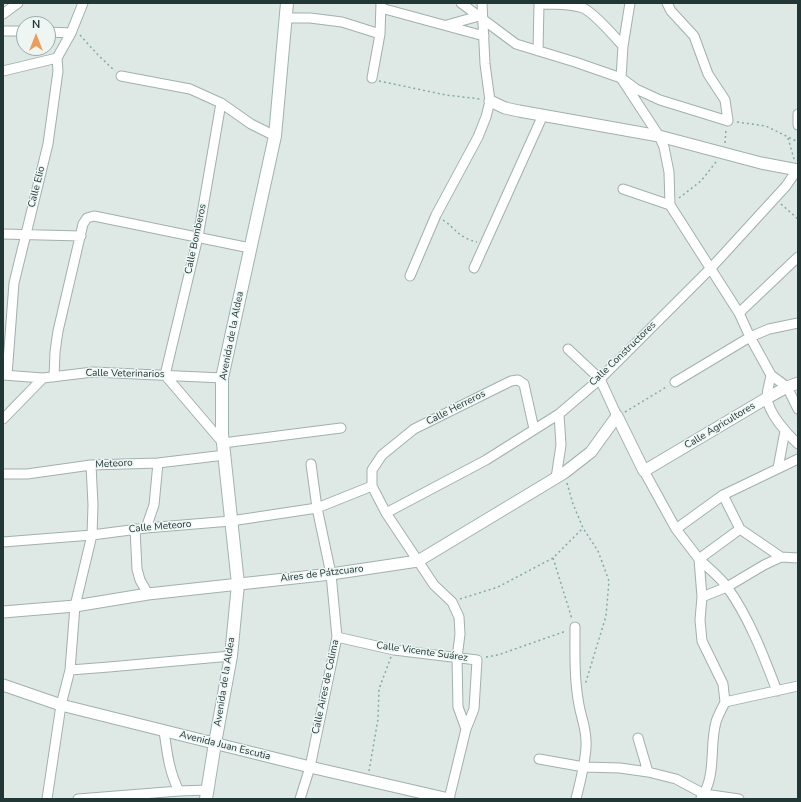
<!DOCTYPE html>
<html>
<head>
<meta charset="utf-8">
<style>
  body { margin:0 }
  #map { position:relative; width:801px; height:802px; overflow:hidden; background:#dee9e6; font-family:"Nunito Sans",sans-serif }
  canvas { display:block }
  .frame { position:absolute; inset:0; border:4px solid #203736; pointer-events:none }
  .north { position:absolute; left:16px; top:16px; width:40px; height:40px; box-sizing:border-box; background:#eef6f4; border:1px solid #9caaa8; border-radius:50%; rotate:0deg; font-size:11px; font-weight:700; line-height:16px; text-align:center; color:#203736 }
  .north::after { content:''; display:block; margin:auto; width:14px; height:18px; background:#eb9d59; clip-path:polygon(50% 0,100% 100%,50% 72%,0 100%) }
</style>
</head>
<body>
<div id="map">
<canvas width="801" height="802"></canvas>
<div class="frame"></div>
<div class="north">N</div>
</div>
<script>
const ctx = document.querySelector('canvas').getContext('2d');
ctx.lineJoin = 'round';
function stroke(path, color, width, dash) { ctx.strokeStyle = color; ctx.lineWidth = width; ctx.lineCap = dash ? 'butt' : 'round'; ctx.setLineDash(dash || []); ctx.stroke(path); }
function label(font, color, halo, rows, align = 'center') {
  ctx.font = font + ' "Nunito Sans",sans-serif'; ctx.lineWidth = 3; ctx.setLineDash([]); ctx.textBaseline = 'middle'; ctx.strokeStyle = halo; ctx.fillStyle = color; for (const [text, x, y, turn = 0] of rows) {
    ctx.save(); ctx.translate(x, y); ctx.rotate((+turn || 0) * Math.PI / 180); ctx.textAlign = isNaN(turn) ? turn : align; if (halo) ctx.strokeText(text, 0, 0); ctx.fillText(text, 0, 0); ctx.restore();
  }
}
const minor = new Path2D(`
  M461,3L516,44L575,62L621,78L636,89L660,100L728,121L725,100L708,74L694,36L671,11L667,3
  M630,3L623,46L621,78L659,136L664,147L669,172L670,205L739,313L750,337L771,375L787,387L798,409
  M381,8L484,36
  M3,14L18,3
  M285,18H310L342,22L380,34
  M447,25L479,16
  M3,31H24
  M48,32L71,33
  M538,51L539,4C550,4 576,4 585,9C597,16 614,36 623,46
  M3,71L57,58
  M121,76L190,89L221,103L251,124L275,136
  M372,78L380,34L381,3
  M221,103L198,237L165,375L223,443L341,428
  M798,114V125
  M623,189L670,205
  M3,234L81,236
  M474,268L543,115
  M410,276L436,215L478,137L486,117L490,101L485,64L482,3
  M739,313L798,257
  M568,349L600,379L617,416
  M3,375L43,378L93,372L222,378
  M7,375L14,283L48,144L58,71L57,58L71,33L83,3
  M771,375C770,382 767,390 767,397C768,413 787,434 798,444
  M54,377L55,352L58,331L83,224L87,218L94,216L250,248
  M675,382L750,337L769,329L798,323
  M3,419L43,378
  M778,468L785,431
  M644,471L676,529L699,559L702,597L700,620L702,641L723,684L725,702
  M3,474H27L91,465L158,463L225,455
  M556,478L561,445L559,414
  M723,495L740,529L781,557
  M386,513L486,460L559,414L600,379L711,268L786,186L797,170
  M146,528L154,505L158,463
  M135,529L137,569L140,580L148,594
  M676,529L723,495L798,459
  M740,529L699,559C708,568 720,577 727,587C749,617 764,657 777,691
  M3,542L92,535L146,528L231,521L317,508L372,486
  M702,597L727,587L764,565L781,557L798,558
  M575,627C575,653 574,679 579,705C582,721 587,730 586,747C585,765 580,782 576,799
  M337,637L394,650L477,660L474,709L466,729L449,799
  M70,670L109,667L231,656
  M725,702L798,686
  M466,729L458,707L457,658L460,634L459,617L452,602L434,585L386,513L372,486V470L382,455L414,429L511,381L518,380L524,384L534,429
  M164,731C167,752 169,772 179,791
  M638,738L648,772
  M539,759L584,767L620,768L648,772L676,779L704,794L739,799
  M701,798C717,776 709,747 716,722C718,715 722,709 725,702
  M47,799L61,705L70,670L75,606L92,535L93,505L91,465
  M78,799L179,791L208,790
  M300,799L310,767L337,637L331,574L317,508L311,464`);
const tertiary = new Path2D(`
  M490,101L505,108L519,111L659,136L761,163L798,170
  M3,612L75,606L148,594L331,574L418,561L564,473L591,452L617,416L644,471L767,398L787,387L798,383
  M3,685L61,705L310,767L449,799`);
const secondary = new Path2D(`
  M206,799L215,743L231,656L238,584L222,434V378L275,136L287,3`);
stroke(minor, '#a1b0ae', 11);
stroke(tertiary, '#a1b0ae', 13);
stroke(secondary, '#9eb4b1', 14);
stroke(new Path2D(`
  M80,35L98,55L115,71
  M379,81L446,95L480,99
  M737,122L766,126L798,142
  M788,138L794,159
  M725,143L726,129
  M679,198L701,181L716,162
  M781,204L798,219
  M443,220C456,229 459,238 477,242
  M625,412L668,386
  M567,483L573,504L583,528L598,551L609,581L606,616L585,685
  M553,558L572,619
  M460,599L498,587L553,558L583,528
  M486,657L498,655L566,631
  M369,771L378,719L379,689L391,657`), '#80aba7', 1.5, [2, 3]);
stroke(minor, '#fff', 9);
stroke(tertiary, '#fff', 11);
stroke(secondary, '#fff', 12);
label('10px', '#203736', '#eef6f4', [
  ["Calle Elio",37,187,-76],
  ["Calle Bomberos",196,239,-78],
  ["Avenida de la Aldea",232,336,-79],
  ["Calle Constructores",623,354,-44],
  ["Calle Veterinarios",125,374,1],
  ["Calle Herreros",456,408,-27],
  ["Calle Agricultores",720,426,-31],
  ["Meteoro",114,464,-3],
  ["Calle Meteoro",160,527,-5],
  ["Aires de Pátzcuaro",322,574,-7],
  ["Calle Vicente Suárez",422,652,8],
  ["Avenida de la Aldea",225,682,-81],
  ["Calle Aires de Colima",326,687,-78],
  ["Avenida Juan Escutia",225,746,14]
]);
</script>
</body>
</html>
